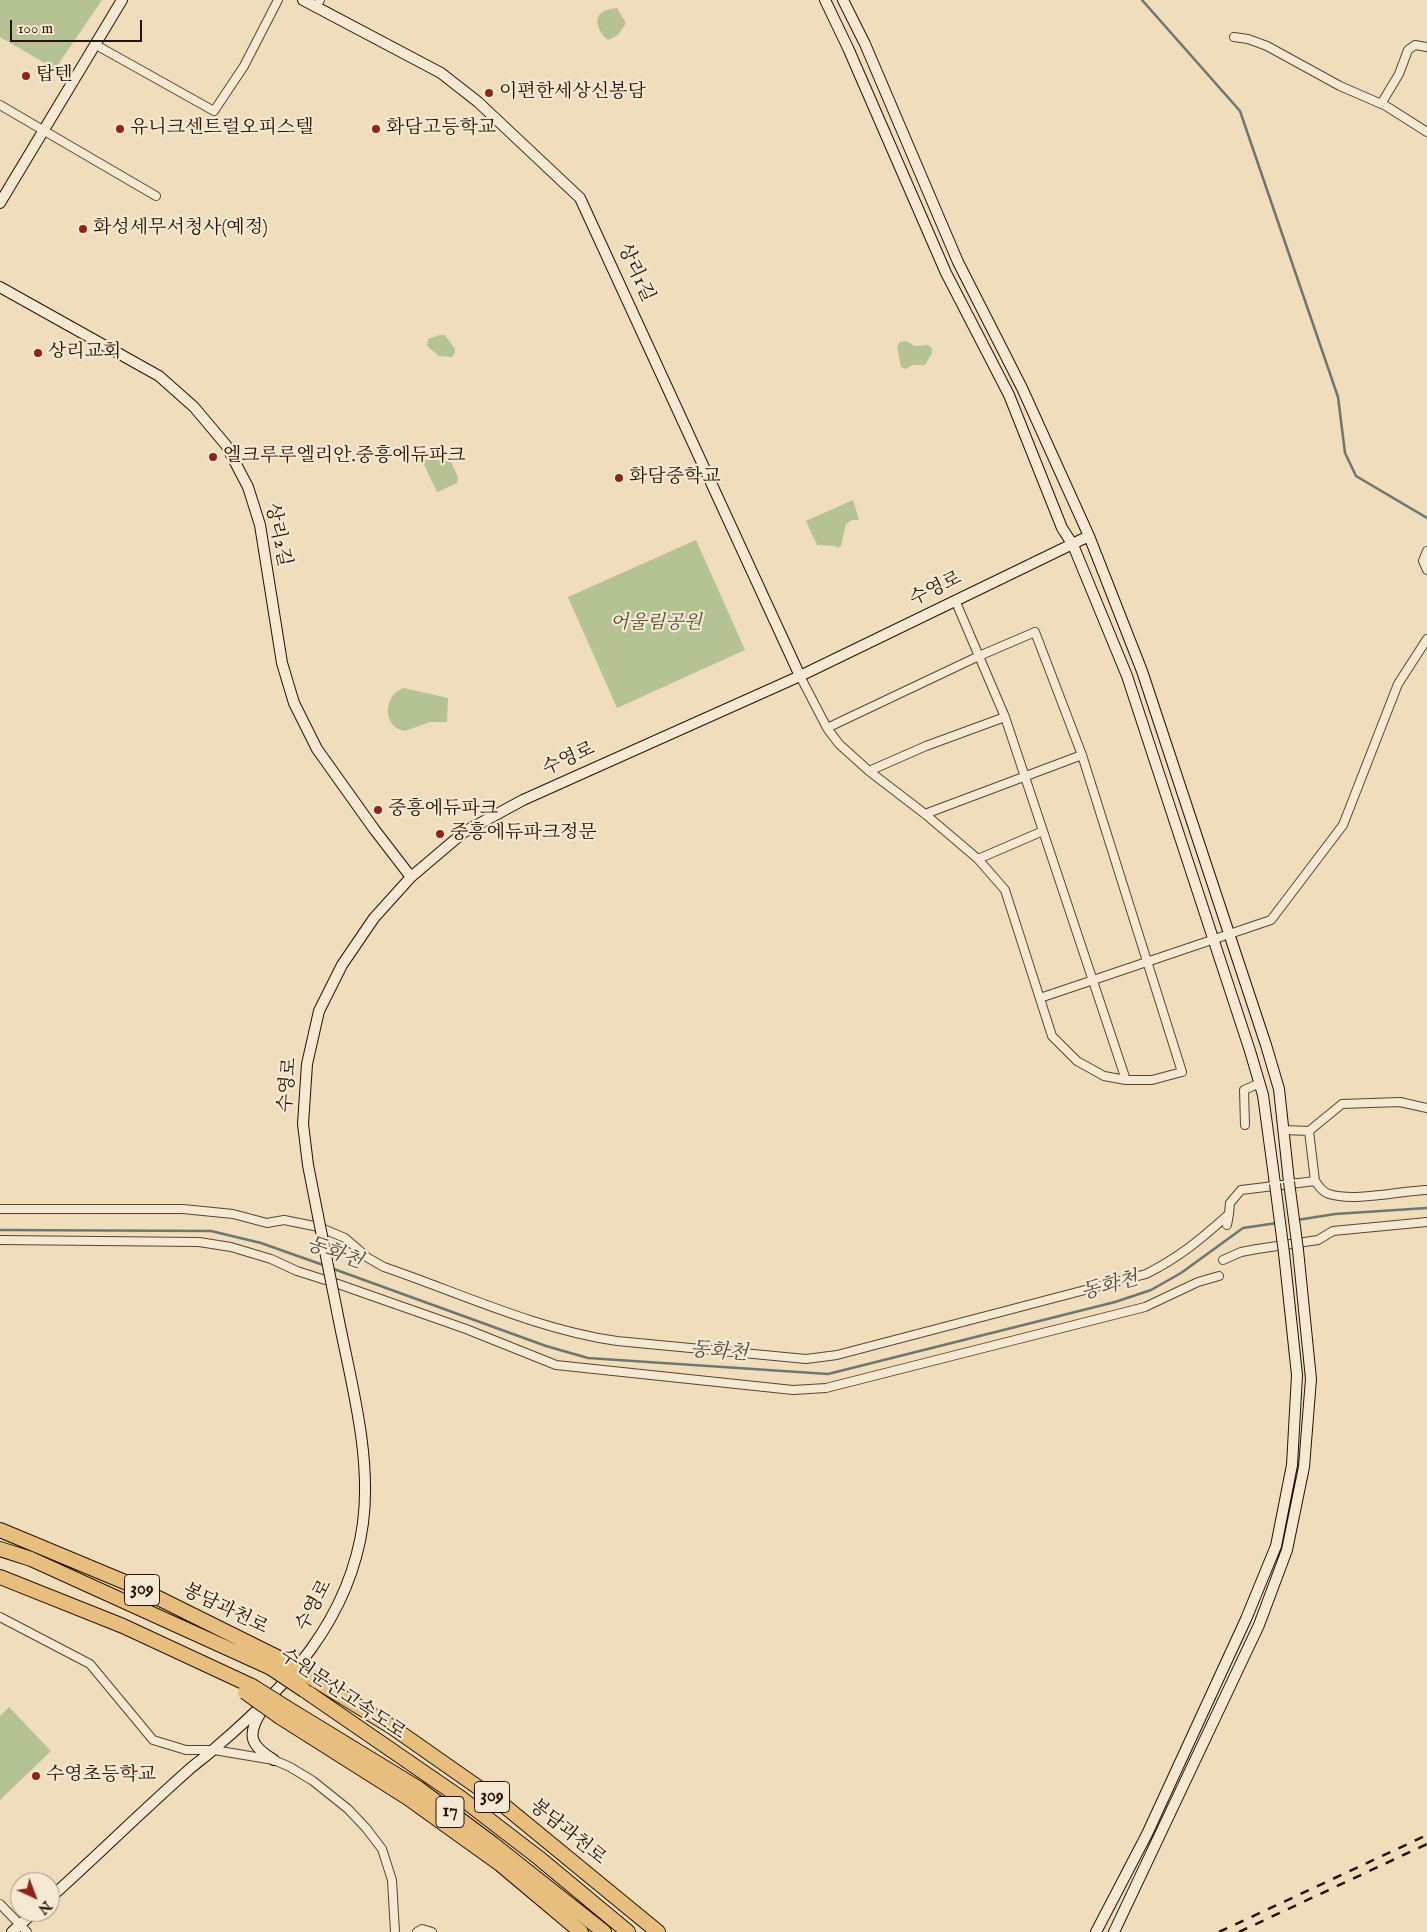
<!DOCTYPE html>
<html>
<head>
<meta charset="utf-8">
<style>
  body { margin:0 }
  #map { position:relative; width:1427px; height:1932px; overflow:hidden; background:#efddbb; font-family:"IM FELL English",serif }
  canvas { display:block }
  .north { position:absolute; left:10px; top:1872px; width:50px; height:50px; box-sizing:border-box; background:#f5e9d3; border:1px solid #a2937f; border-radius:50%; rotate:137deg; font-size:14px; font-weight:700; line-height:20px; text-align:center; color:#261200 }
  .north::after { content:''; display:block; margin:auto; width:18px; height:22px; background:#8f2418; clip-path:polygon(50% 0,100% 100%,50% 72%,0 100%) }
  .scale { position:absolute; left:10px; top:20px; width:132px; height:22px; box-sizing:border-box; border:2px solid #261200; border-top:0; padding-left:6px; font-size:15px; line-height:18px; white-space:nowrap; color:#261200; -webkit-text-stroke:4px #f5e9d3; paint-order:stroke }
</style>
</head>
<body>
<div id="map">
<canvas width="1427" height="1932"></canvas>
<div class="north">N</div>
<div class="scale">100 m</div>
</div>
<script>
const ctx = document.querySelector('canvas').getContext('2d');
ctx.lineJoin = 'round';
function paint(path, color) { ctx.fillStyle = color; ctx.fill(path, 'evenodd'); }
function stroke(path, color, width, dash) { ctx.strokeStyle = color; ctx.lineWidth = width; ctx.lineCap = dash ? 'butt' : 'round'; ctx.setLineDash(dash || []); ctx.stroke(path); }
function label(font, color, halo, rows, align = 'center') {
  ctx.font = font + ' "IM FELL English","Noto Serif KR",serif'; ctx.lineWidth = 4.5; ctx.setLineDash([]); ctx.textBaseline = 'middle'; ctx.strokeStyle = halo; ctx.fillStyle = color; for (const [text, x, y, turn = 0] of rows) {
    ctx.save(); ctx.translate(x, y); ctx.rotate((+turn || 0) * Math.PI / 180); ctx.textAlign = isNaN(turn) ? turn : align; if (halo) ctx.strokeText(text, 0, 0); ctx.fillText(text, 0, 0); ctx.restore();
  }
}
paint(new Path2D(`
  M0,0H102L55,69L0,37Z
  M617,8L626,23L618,35L608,40C601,36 593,21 600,14C604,10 611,9 617,8Z
  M440,335H445L455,349V353L452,357L439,356L427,346L428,339Z
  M906,341L915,346L928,345L932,348V353L925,365H913L905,369L901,367L897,346L900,342Z
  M422,460H450L458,477L457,483L437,492Z
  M853,500L859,520H852L846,524L841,546L836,548V546L817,545L806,521Z
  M696,540L745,650L617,708L568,597Z
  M404,688L448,698L447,722H430L405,731C382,728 383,694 404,688Z
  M9,1707L51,1751L0,1800V1716Z`), '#b5c293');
stroke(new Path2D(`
  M1142,0L1240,111L1338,397L1345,453L1356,476L1427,518
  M1297,1220L1335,1214L1427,1208
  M0,1230L211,1231L261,1243L326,1266
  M331,1268L546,1346L588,1358L828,1374L1115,1302L1151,1290L1181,1273L1243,1228L1277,1223`), '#6d776f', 2.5);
const street = new Path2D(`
  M316,7L320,0
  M1234,37L1248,39L1267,46L1340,86L1386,106L1427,132
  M96,45L214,111L244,66L278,0
  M1381,104L1399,74L1408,50L1415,45L1427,47
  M0,105L156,196
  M1427,551L1423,561L1427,570
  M955,600L1005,717L1126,1080
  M800,676L827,728L839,744L869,771L925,814L978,859L1005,890L1052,1036L1077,1061L1104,1076L1126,1080H1152L1182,1072L1082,755L1035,632L979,656L827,728
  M869,771L926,746L1005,717
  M925,814L1082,755
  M978,859L1043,831
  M1040,998L1271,920L1343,825L1398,684L1427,639
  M1245,1125L1244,1090L1260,1083
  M1283,1130L1309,1131L1342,1104L1400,1102L1427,1108
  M1309,1131L1315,1181
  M0,1209H183L233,1214L267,1223L284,1220L319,1227L345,1238L368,1258L384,1267C460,1293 538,1330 617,1341L806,1359L837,1355L1146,1274C1180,1257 1201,1239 1229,1214L1227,1225
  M1229,1214L1230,1203L1241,1190L1315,1181C1319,1186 1322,1192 1329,1194C1354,1202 1400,1191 1427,1190
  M0,1240L199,1242L231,1247L271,1259L297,1271L338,1284L466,1329L556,1365L793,1390L826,1388L1145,1307L1198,1282L1219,1276
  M1223,1260L1241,1252L1257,1249L1318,1240L1333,1231L1427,1222
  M0,1617L90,1664L153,1740L186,1750H214L274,1760L290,1767L313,1781L348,1809L366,1828L382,1849L392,1880L395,1932
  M0,1904L27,1932
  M417,1932L422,1929L432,1932`);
const secondary = new Path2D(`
  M303,0L441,73L478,102L580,198L800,676
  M825,0L848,48L946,273L1009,395L1062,528L1073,545L1127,676L1250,1051L1263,1095L1275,1184
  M843,0L865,44L958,262L1022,388L1089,536L1142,671L1266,1045L1279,1089L1289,1182
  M0,203L122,0
  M0,287L159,376L194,407L226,445L248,487L260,525L282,663L294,703L317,749L374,829L411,877
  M318,1216L308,1165L303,1124L307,1064L319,1011L342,965L374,918L411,877L464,832L523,800L800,676L1089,536
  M261,1712C246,1736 251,1746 274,1760
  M50,1898C98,1855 143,1810 192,1767C199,1761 208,1755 215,1748C286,1688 350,1620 363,1523C372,1454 350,1379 337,1311
  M12,1932L34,1912
  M1096,1932L1147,1834L1246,1619L1276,1546L1292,1465L1297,1375L1284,1253
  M1114,1932L1259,1625L1287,1550L1304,1467L1311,1379L1298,1250`);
const highway = new Path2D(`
  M0,1530L132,1585L279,1658
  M0,1549L31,1559L271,1668
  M0,1577L123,1626L252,1686
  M315,1680L392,1727L502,1804L658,1932
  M304,1690L461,1798L539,1858L628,1932
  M287,1708L418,1788L493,1844L604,1932
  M280,1717L408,1798L500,1864L581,1932`);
stroke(street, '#58452f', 10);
stroke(secondary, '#261200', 12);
stroke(highway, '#261200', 16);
stroke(street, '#f5e9d3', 8);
stroke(secondary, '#f5e9d3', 10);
stroke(highway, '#e8be7e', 14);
stroke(new Path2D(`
  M1219,1932L1427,1835
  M1239,1932L1427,1844`), '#261200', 2.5, [9, 9]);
const secondaryBridge = new Path2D(`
  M1289,1182L1298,1250
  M1275,1184L1284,1253
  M318,1216L337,1311`);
const highwayBridge = new Path2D(`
  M279,1658L315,1680
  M271,1668L304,1690
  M252,1686L287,1708
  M245,1692L280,1717`);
stroke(secondaryBridge, '#261200', 12, []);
stroke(highwayBridge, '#261200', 16, []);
stroke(secondaryBridge, '#f5e9d3', 10);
stroke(highwayBridge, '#e8be7e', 14);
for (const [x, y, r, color] of [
  [26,76,5,"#8f2418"],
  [489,93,5,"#8f2418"],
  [120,129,5,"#8f2418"],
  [376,129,5,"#8f2418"],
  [83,229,5,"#8f2418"],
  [38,353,5,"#8f2418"],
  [213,457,5,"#8f2418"],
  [619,478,5,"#8f2418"],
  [378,810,5,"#8f2418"],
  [440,834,5,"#8f2418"],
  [36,1776,5,"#8f2418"]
]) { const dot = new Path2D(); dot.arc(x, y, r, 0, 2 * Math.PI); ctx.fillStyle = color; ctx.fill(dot); stroke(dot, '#f5e9d3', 2); }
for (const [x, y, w] of [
  [142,1590,35],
  [492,1797,35],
  [450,1812,28]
]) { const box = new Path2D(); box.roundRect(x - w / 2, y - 15.5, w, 31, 4); ctx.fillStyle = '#f5e9d3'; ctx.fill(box); stroke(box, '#261200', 1); }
label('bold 18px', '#261200', null, [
  ["309",142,1590],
  ["309",492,1797],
  ["17",450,1812]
]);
label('19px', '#261200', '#f5e9d3', [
  ["탑텐",36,76],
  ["이편한세상신봉담",499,93],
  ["유니크센트럴오피스텔",130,129],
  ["화담고등학교",386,129],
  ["화성세무서청사(예정)",93,229],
  ["상리교회",48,353],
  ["엘크루루엘리안.중흥에듀파크",223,457],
  ["화담중학교",629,478],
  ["중흥에듀파크",388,810],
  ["중흥에듀파크정문",450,834],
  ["수영초등학교",46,1776]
], 'left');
label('19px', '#261200', '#f5e9d3', [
  ["상리1길",635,273,65],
  ["상리2길",277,535,78],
  ["수영로",936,590,-26],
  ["수영로",569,760,-24],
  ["수영로",289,1085,-85],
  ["수영로",315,1606,-62],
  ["봉담과천로",225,1610,26],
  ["수원문산고속도로",342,1695,34],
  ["봉담과천로",567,1833,39]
]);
label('italic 19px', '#585033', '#f5e9d3', [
  ["어울림공원",656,624]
]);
label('italic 20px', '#504d41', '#f5e9d3', [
  ["동화천",334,1254,20],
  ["동화천",1110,1287,-15],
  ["동화천",719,1353,4]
]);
</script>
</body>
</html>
